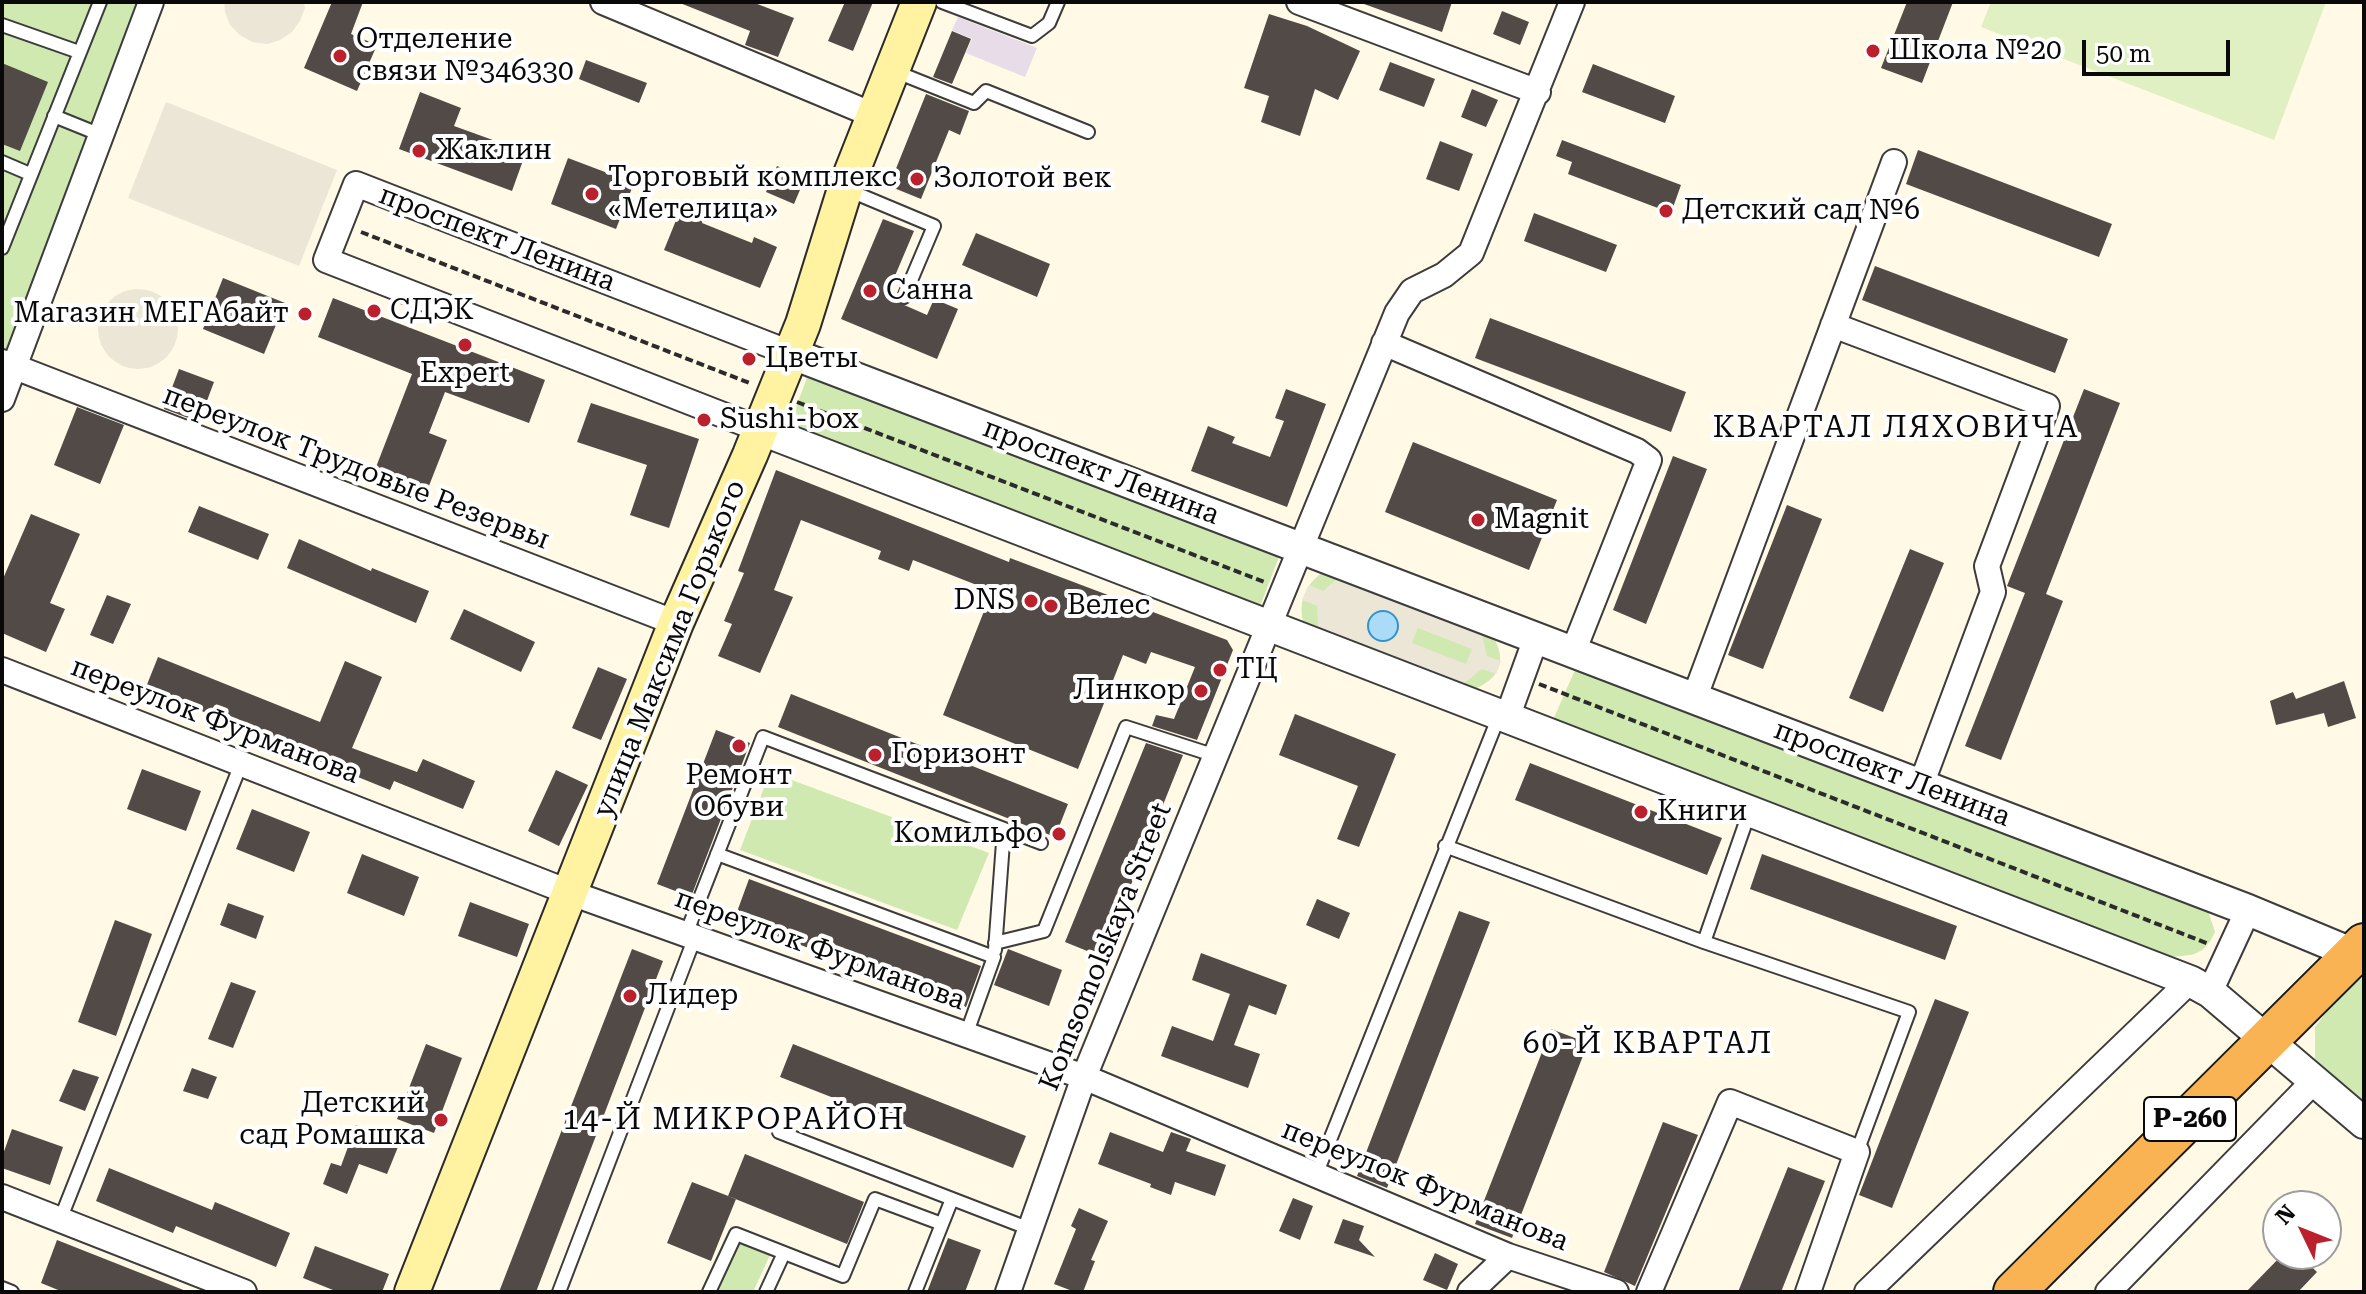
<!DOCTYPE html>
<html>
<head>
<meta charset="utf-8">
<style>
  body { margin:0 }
  #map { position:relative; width:2366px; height:1294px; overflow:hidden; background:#fff9e6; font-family:"Roboto Serif",serif }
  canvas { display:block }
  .frame { position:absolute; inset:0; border:4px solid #090909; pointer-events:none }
  .north { position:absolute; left:2262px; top:1190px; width:80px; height:80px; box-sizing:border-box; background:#fff; border:2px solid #9d9d9d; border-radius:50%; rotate:313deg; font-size:22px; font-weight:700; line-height:32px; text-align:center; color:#090909 }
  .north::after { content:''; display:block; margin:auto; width:28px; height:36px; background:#ba212c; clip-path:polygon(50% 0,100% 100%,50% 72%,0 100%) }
  .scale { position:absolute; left:2082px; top:40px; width:148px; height:36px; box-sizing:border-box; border:4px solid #090909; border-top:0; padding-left:10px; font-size:24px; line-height:28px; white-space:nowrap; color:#090909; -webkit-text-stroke:6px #fff; paint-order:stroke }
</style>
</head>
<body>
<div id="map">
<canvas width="2366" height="1294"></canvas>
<div class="frame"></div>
<div class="north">N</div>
<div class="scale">50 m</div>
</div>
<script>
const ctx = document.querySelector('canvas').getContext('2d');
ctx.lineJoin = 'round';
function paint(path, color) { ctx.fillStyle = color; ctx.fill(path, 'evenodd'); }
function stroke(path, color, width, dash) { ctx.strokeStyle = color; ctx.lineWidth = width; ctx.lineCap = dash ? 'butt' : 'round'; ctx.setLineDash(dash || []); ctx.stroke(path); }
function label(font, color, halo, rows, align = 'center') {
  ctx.font = font + ' "Roboto Serif",serif'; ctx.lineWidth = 8; ctx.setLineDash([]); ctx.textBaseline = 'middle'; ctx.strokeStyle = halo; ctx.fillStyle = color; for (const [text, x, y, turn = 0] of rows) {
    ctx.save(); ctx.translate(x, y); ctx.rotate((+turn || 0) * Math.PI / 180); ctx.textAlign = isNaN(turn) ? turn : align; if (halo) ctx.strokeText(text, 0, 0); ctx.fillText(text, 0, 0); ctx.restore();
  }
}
paint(new Path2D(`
  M958,17L1037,48L1025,77L966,53L972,39L952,30Z`), '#e8dce9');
paint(new Path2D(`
  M2,2H138L3,361L2,360Z
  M810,370L1282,549L1259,609L787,431Z
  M1323,572L1495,640C1507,664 1497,679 1475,689L1303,621C1298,601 1307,583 1323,572Z
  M1578,663L2208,911L2215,932C2203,958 2191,955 2165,957L1553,720Z
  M770,772L989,853L957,930L740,850Z
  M2364,977V1103L2315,1059V1027L2348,984Z
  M740,1243L770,1255L753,1292H717Z`), '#cfe9b0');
paint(new Path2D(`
  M1991,2H2326L2274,140L1981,27Z`), '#e1f0c2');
paint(new Path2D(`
  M224,2H304L305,8L300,21L292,32L280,40L267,44L252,42L240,35L230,25L225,12Z
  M166,102L337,170L299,266L128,198Z
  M98 329a40 40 0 1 1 80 0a40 40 0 1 1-80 0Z
  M1338,578L1482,635L1487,656L1501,661L1496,674L1482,669L1463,684L1318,627L1317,606L1302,600L1309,585L1323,591ZM1418,628L1472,649L1466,664L1412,643Z`), '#ece6d7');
const water = new Path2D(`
  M1368 626a15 15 0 1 1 30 0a15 15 0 1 1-30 0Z`);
paint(water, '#aadcf7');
stroke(water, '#3093cf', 2);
paint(new Path2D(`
  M332,2H363L351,34L377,45L357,91L304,68Z
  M752,2L794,18L778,57L745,45L750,31L680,3Z
  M845,2H873L853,51L828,41Z
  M1364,2H1452L1442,32L1364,4Z
  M1907,2H1953L1922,83L1881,68Z
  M1502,11L1529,22L1520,45L1493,34Z
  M1269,14L1307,26L1360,51L1338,100L1315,89L1300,136L1261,122L1269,96L1244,88Z
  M952,31L971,39L952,84L933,77Z
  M586,60L647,83L639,103L579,79Z
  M1390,62L1435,79L1424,107L1379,90Z
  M2,63L48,82L20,151L2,144Z
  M1593,64L1675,96L1665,123L1582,92Z
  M1472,89L1498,100L1486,127L1461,117Z
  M420,92L461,108L454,126L526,152L512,191L399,149Z
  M926,94L969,111L960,135L949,130L921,199L889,186Z
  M1562,140L1681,185L1671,213L1568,174L1572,162L1556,156Z
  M1440,141L1473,154L1459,191L1426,179Z
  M1918,150L2112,224L2099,257L1906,184Z
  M568,158L634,183L616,229L551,204Z
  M777,166L805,178L794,204L766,192Z
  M681,208L704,217L702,223L752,243L754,237L777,247L760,288L664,250Z
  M1534,213L1617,245L1606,272L1524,241Z
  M883,219L914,231L886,297L927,315L934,299L958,309L937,359L841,319Z
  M976,233L1050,264L1037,297L962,265Z
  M1875,266L2068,339L2055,373L1862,300Z
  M223,278L285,303L264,354L203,329Z
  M333,298L545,380L529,423L445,392L429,433L447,440L423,501L371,480L412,374L318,337Z
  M1490,318L1686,392L1671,432L1475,358Z
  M179,369L214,382L199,422L164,409Z
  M1286,389L1326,404L1287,507L1191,471L1208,426L1235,437L1232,443L1270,457L1284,421L1275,418Z
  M2084,389L2120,403L2046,594L2063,601L2001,760L1965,746L2025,593L2007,586Z
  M591,403L699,439L669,528L630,515L647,465L577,442Z
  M77,407L124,425L100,484L54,465Z
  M1413,442L1557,500L1529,570L1385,512Z
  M1673,456L1707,469L1646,624L1613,610Z
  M776,470L1009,562L1010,558L1227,640L1233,650L1197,740L1152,726L1156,715L1174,719L1195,667L1151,652L1146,664L1123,655L1078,769L943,715L992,591L913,560L909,571L878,559L881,551L801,520L774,590L793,597L760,673L718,656L732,624L724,621L744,573L738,571Z
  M1787,505L1822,519L1763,669L1728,655Z
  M199,506L269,534L258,560L188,532Z
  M31,514L80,534L50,603L65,609L46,652L2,633V581Z
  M299,539L371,571L372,568L429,591L416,623L287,568Z
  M1910,549L1944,563L1883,712L1849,698Z
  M107,595L131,604L113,644L90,635Z
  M464,609L535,642L521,672L450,639Z
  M158,657L320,722L345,661L382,677L352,748L417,772L423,759L475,781L463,809L394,781L390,790L306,756L146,687Z
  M598,667L627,679L601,740L572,728Z
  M2344,681L2356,718L2328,727L2324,713L2276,725L2270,701L2293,692L2296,699Z
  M791,694L1068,804L1055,837L778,727Z
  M1295,714L1396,754L1359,847L1337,839L1358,786L1279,755Z
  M716,730L750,743L691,897L657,884Z
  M1146,743L1183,755L1102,957L1065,942Z
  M1530,763L1722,838L1707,875L1515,800Z
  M142,769L201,791L186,831L127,809Z
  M556,770L588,785L559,846L528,831Z
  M252,809L310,832L294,872L236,849Z
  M362,854L419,877L404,916L347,893Z
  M1762,854L1957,926L1945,960L1750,889Z
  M749,879L981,966L966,1007L734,920Z
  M1317,899L1350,913L1339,939L1306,925Z
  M470,902L529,924L517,957L458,936Z
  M228,903L264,916L256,939L220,925Z
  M1459,911L1490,922L1387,1188L1357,1176Z
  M115,920L152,934L116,1036L78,1022Z
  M632,949L663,961L536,1292H499Z
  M1008,949L1062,970L1049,1006L994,985Z
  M1201,953L1287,985L1276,1015L1249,1005L1234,1045L1260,1054L1248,1088L1161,1056L1172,1026L1213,1041L1230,994L1192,980Z
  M231,982L256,991L233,1048L208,1039Z
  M1935,999L1969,1012L1892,1208L1859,1195Z
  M1551,1029L1588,1043L1512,1238L1475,1224Z
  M426,1044L462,1058L434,1133L397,1119Z
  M793,1044L1026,1136L1013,1168L780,1077Z
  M192,1068L217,1077L208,1099L183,1091Z
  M73,1069L99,1077L85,1111L59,1101Z
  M1663,1122L1698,1135L1635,1286L1604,1272Z
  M356,1125L400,1142L387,1174L359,1164L347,1194L323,1184L331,1163L341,1166Z
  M12,1129L63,1147L50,1185L2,1168V1157Z
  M1110,1132L1163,1152L1171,1132L1191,1139L1186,1151L1226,1165L1215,1196L1175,1182L1171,1195L1150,1187L1151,1184L1098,1164Z
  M745,1154L864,1202L847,1244L728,1196Z
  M1788,1167L1825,1181L1781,1292H1738Z
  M109,1168L212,1210L215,1202L290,1233L276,1267L176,1226L173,1233L96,1201Z
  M692,1182L736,1199L711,1261L667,1243Z
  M1293,1198L1313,1206L1300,1240L1279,1231Z
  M1079,1208L1108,1221L1091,1260L1095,1261L1083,1292H1075L1054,1284L1076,1229L1071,1226Z
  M1343,1219L1364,1226L1359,1240L1375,1257L1334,1243Z
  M948,1238L981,1250L965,1292H927Z
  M57,1240L186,1291L185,1292H63L41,1283Z
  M315,1246L389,1274L382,1292H338L303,1278Z
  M1435,1253L1458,1264L1447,1290L1423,1280Z
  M2283,1254H2298L2317,1272L2298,1292H2246Z`), '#524a46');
const service = new Path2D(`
  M942,2L1032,36L1049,23L1058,2
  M2,25L79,52
  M894,71L974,103L986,91L1088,132
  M54,116L101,135
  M2,162L30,174
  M848,190L934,226L904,297
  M2,248L100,2
  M1445,846L1704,942L1749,813
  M717,854L994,957L966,1035
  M686,934L763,737L1041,843
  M1704,942L1909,1012L1857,1152
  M995,943L1044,931L1126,727L1216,756
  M995,950L1004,829
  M779,1132L1030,1229
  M1316,1175L1499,716
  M60,1220L241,764
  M2,1288L12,1292
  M559,1292L695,937
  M709,1292L736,1234L843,1276L875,1199L942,1224
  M766,1292L784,1253
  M915,1292L952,1199`);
const minor = new Path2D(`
  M603,2L873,115
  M1299,2L1538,92
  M1833,325L2047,406L1987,566L1993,592L1921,785
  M1384,343L1637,451L1649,460L1573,652
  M2,362L676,623
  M2,399L151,2
  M759,429L326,260L356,184L790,353
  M2,670L571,893L1084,1077L1508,1256L1616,1292
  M1694,699L1894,162
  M1507,718L1536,638
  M2210,992L2248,910
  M2,1197L244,1292
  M1008,1292L1084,1077L1397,313L1412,291L1444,275L1471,253L1572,2
  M1470,1292L1508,1256
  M1649,1292L1730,1102L1857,1152L1808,1292
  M1867,1292L2190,981
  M2108,1292L2314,1081`);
const tertiary = new Path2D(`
  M790,353L2248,910L2354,954
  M759,429L2190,981L2210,992L2364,1123`);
const secondary = new Path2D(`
  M412,1292L676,623L750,455L803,324L845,189L919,2`);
const trunk = new Path2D(`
  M2014,1292L2364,944`);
stroke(service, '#3c3c3c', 16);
stroke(minor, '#3c3c3c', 28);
stroke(tertiary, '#3c3c3c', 34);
stroke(secondary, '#2b2b2b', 38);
stroke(trunk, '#1a1a1a', 44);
stroke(new Path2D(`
  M361,232L752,384
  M797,402L1267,583
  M1539,684L2209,944`), '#2b2b2b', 4, [8, 4]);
stroke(service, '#fff', 12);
stroke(minor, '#fff', 24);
stroke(tertiary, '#fff', 30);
stroke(secondary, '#fff2a1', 34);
stroke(trunk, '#fab352', 40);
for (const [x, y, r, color] of [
  [1873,51,8,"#ba212c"],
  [340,56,8,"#ba212c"],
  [419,151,8,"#ba212c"],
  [917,179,8,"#ba212c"],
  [592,194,8,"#ba212c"],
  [1666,211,8,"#ba212c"],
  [870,291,8,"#ba212c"],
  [374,311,8,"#ba212c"],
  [305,314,8,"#ba212c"],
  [465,345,8,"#ba212c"],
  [749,359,8,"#ba212c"],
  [704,420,8,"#ba212c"],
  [1478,520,8,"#ba212c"],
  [1031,601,8,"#ba212c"],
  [1051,606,8,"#ba212c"],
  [1220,670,8,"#ba212c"],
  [1201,691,8,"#ba212c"],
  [739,746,8,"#ba212c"],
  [875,755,8,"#ba212c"],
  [1641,812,8,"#ba212c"],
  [1059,834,8,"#ba212c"],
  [630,996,8,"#ba212c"],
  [441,1120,8,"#ba212c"]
]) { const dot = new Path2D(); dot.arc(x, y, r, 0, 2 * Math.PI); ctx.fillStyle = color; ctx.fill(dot); stroke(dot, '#fff', 3); }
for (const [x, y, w] of [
  [2190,1119,92]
]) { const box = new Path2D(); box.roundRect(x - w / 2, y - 22, w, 44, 6); ctx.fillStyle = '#fff'; ctx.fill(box); stroke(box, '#090909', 2); }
label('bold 26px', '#090909', null, [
  ["Р-260",2190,1119]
]);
label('28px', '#090909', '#fff', [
  ["Отделение",356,40],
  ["связи №346330",356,72],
  ["Школа №20",1889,51],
  ["Жаклин",435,151],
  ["Торговый комплекс",608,178],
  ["«Метелица»",608,210],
  ["Золотой век",933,179],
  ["Детский сад №6",1682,211],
  ["Санна",886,291],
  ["СДЭК",390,311],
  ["Магазин МЕГАбайт",289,314,"right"],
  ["Цветы",765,359],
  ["Expert",465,374,"center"],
  ["Sushi-box",720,420],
  ["Magnit",1494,520],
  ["DNS",1015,601,"right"],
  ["Велес",1067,606],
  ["ТЦ",1236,670],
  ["Линкор",1185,691,"right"],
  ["Горизонт",891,755],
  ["Ремонт",739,776,"center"],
  ["Обуви",739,808,"center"],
  ["Книги",1657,812],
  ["Комильфо",1043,834,"right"],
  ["Лидер",646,996],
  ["Детский",425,1104,"right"],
  ["сад Ромашка",425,1136,"right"]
], 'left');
label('28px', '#090909', '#fff', [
  ["проспект Ленина",497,239,21],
  ["переулок Трудовые Резервы",356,468,21],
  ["проспект Ленина",1101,472,21],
  ["улица Максима Горького",670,649,-68],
  ["переулок Фурманова",215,721,21],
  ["проспект Ленина",1892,774,21],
  ["Komsomolskaya Street",1106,947,-68],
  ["переулок Фурманова",820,950,20],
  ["переулок Фурманова",1425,1186,22]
]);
ctx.letterSpacing = '2px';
label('30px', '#090909', '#fff', [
  ["КВАРТАЛ ЛЯХОВИЧА",1896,428],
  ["60-Й КВАРТАЛ",1648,1044],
  ["14-Й МИКРОРАЙОН",734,1120]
]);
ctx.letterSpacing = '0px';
</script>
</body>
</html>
